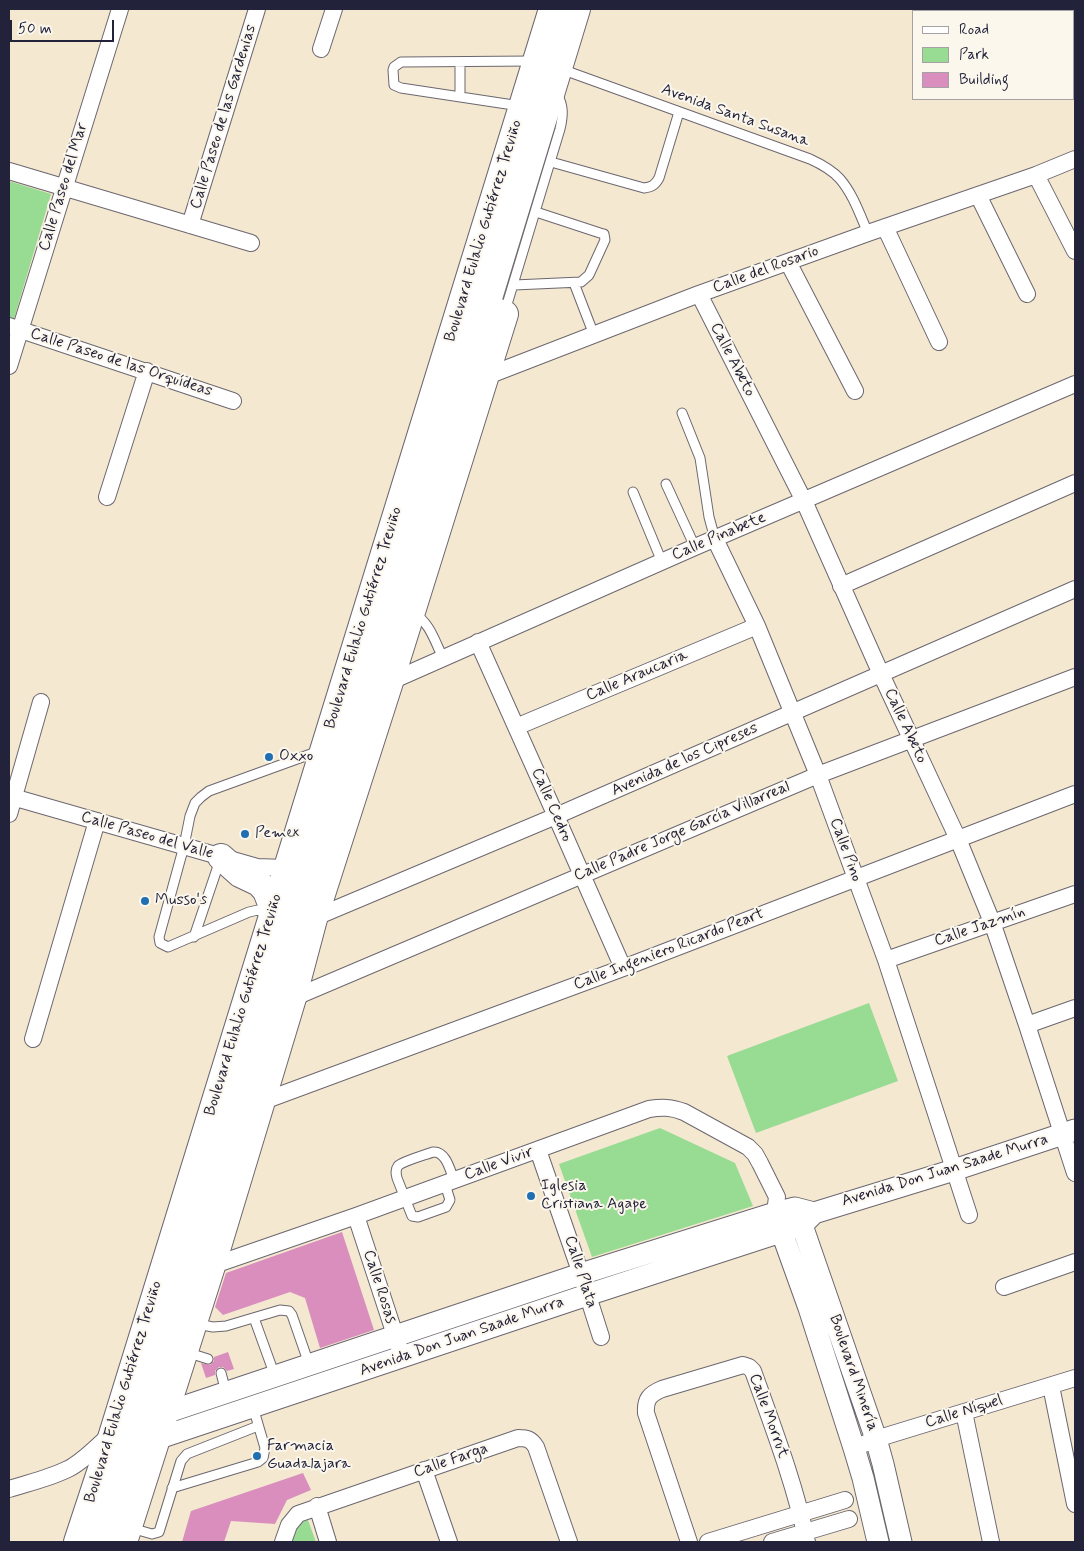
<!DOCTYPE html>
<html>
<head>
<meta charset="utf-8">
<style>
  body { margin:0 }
  #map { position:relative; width:1084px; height:1551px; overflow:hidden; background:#f4e8d0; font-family:Mynerve,sans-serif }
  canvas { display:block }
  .frame { position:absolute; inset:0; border:10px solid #22223b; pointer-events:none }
  .legend { position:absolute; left:912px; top:10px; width:162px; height:90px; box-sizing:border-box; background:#fbf7ec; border:1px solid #a4a2a5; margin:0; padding:6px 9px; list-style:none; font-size:15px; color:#22223b }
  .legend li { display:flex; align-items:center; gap:10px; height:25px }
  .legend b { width:25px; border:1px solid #a4a2a5 }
  .scale { position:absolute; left:10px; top:20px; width:104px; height:22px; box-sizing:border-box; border:2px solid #22223b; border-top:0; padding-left:6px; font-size:15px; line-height:18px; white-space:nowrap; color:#22223b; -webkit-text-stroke:4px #fbf7ec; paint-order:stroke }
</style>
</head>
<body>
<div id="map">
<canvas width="1084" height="1551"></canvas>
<div class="frame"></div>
<ul class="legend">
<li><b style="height:6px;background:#fff"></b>Road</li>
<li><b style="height:14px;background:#98db93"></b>Park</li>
<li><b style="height:14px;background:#d98ebd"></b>Building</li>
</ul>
<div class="scale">50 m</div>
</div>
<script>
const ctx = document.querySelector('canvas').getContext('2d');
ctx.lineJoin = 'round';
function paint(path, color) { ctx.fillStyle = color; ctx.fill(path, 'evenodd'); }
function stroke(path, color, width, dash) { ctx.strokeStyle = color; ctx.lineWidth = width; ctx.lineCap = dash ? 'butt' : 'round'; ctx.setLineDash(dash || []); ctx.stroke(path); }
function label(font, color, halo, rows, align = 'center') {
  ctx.font = font + ' Mynerve,sans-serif'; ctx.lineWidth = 4; ctx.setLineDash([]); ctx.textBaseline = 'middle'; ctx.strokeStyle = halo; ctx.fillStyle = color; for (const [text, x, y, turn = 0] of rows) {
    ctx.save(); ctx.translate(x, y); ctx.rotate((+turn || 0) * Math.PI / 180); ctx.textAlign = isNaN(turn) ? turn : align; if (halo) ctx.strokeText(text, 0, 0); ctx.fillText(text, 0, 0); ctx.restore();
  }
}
paint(new Path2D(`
  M9,181L51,194L14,319L9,318Z
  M869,1003L898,1081L756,1133L727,1056Z
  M660,1128L735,1163L753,1206L592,1257L559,1164Z
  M308,1520L316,1542H291L297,1524Z`), '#98db93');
paint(new Path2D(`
  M342,1232L374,1330L320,1348L305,1298L290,1292L223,1315L215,1307L226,1273Z
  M228,1352L234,1369L227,1371L223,1367H219L215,1371V1375L206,1378L201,1363L210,1365L214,1361V1357Z
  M303,1473L311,1490L287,1500L275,1524L231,1521L224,1542H182L191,1511Z`), '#d98ebd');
const service = new Path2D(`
  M561,69L810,159C821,164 832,170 840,179C853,194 860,215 868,233
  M460,97V62
  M520,106L401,88L394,85L393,70L394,67L401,62L533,61
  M551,162L644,188C652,187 655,185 659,178L679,112
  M574,283L594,335
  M514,285L581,282L589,275L605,240L604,234L600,233L536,212
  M505,311L560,129C563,116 564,106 557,94
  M682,413L700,458L709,517L715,539
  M666,484L695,547
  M633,492L662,562
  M413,613C430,622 435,642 443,658
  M268,916L258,910L249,912L168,947L160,943L159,937L184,846L190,816L195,803L201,797L209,791L319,751
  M194,937L220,860
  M445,1184L450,1200L446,1207L418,1217L412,1216L397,1178C396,1174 395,1170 398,1166C403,1161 425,1155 433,1152C446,1151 450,1170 454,1180
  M254,1318L275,1376
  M197,1324L213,1327L226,1326L280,1310L289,1311L292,1315L309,1364
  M186,1352L208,1359
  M221,1373L226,1392
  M172,1488L258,1462L263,1458L265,1448L253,1407
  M131,1528L152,1534L159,1532L181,1461L187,1454L258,1426`);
const minor = new Path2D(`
  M321,49L334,9
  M9,171L251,243
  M1036,175L1075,251
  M978,195L1027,294
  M190,225L257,9
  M885,227L939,342
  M788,262L855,391
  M699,294L804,501L881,674L958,839L992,922L1027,1025L1075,1173
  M9,326L233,401
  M9,366L120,9
  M482,378L699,294L868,233L1036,175L1075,159
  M107,497L147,371
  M715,539L757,626L818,775L886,960L969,1215
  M841,586L1075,483
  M478,642L556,816L623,968
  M387,683L695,547L1075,384
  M516,727L757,626
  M9,796L257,867L286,868
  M9,814L41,702
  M309,920L556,816L1075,589
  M886,960L1075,894
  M293,998L818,775L1075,677
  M1027,1025L1075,1008
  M33,1039L97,821
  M261,1102L623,968L1075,794
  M538,1150L581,1274L601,1337
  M356,1216L399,1347
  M206,1262H223L356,1216L649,1109C662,1107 671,1107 684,1112L748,1147L755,1154L760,1163L777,1197L775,1213
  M1004,1287L1075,1262
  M1051,1386L1075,1504
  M964,1412L991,1542
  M854,1448L876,1439L1075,1378
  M424,1470L449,1542
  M9,1489C28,1483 50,1478 68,1469C84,1461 97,1446 111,1434
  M317,1506L328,1542
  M283,1542L289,1525L298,1514L518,1438C527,1438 531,1439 536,1447L569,1542
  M689,1542L646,1413C645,1399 650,1394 662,1389L743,1365L749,1367L753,1371C773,1427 795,1484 807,1542
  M708,1542L845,1500
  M772,1542L849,1519`);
const tertiary = new Path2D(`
  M797,1211L876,1439L883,1464L901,1542
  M777,1219L809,1308L854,1448L863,1478L878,1542
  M153,1417L581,1274L775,1213L795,1208L814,1213
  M144,1443L587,1295L802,1225L814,1213L954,1170L1075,1130`);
const primary = new Path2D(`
  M221,857L240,874L259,883L266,891L273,909
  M77,1542L106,1454C253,972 404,491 552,9
  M101,1542L140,1422L322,827L459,386L486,308L577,9
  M124,1542L213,1263L293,998L314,919L390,682L505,314L486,308`);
stroke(service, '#6c676f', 11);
stroke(minor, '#6c676f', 18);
stroke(tertiary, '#6c676f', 23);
stroke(primary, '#6c676f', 28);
stroke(service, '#fff', 9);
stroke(minor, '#fff', 16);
stroke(tertiary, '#fff', 21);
stroke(primary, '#fff', 26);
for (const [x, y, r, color] of [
  [269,757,5,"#1f6fb2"],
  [245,834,5,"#1f6fb2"],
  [145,901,5,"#1f6fb2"],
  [531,1196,5,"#1f6fb2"],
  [257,1456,5,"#1f6fb2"]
]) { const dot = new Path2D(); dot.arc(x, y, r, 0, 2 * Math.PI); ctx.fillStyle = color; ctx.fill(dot); stroke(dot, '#fbf7ec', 2); }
label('16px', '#22223b', '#fbf7ec', [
  ["Avenida Santa Susana",735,116,20],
  ["Calle Paseo de las Gardenias",224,117,-73],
  ["Calle Paseo del Mar",64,187,-73],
  ["Boulevard Eulalio Gutiérrez Treviño",484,231,-73],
  ["Calle del Rosario",766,270,-20],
  ["Calle Abeto",732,360,63],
  ["Calle Paseo de las Orquídeas",121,363,18],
  ["Calle Pinabete",719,537,-23],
  ["Boulevard Eulalio Gutiérrez Treviño",364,618,-73],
  ["Calle Araucaria",637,676,-23],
  ["Calle Abeto",905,726,65],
  ["Avenida de los Cipreses",685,760,-24],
  ["Calle Cedro",551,805,66],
  ["Calle Padre Jorge García Villarreal",682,832,-23],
  ["Calle Paseo del Valle",147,836,16],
  ["Calle Pino",845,850,70],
  ["Calle Jazmín",980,927,-19],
  ["Calle Ingeniero Ricardo Peart",669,950,-21],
  ["Boulevard Eulalio Gutiérrez Treviño",244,1005,-73],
  ["Calle Vivir",499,1164,-20],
  ["Avenida Don Juan Saade Murra",945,1171,-17],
  ["Calle Plata",580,1272,72],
  ["Calle Rosas",379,1287,72],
  ["Avenida Don Juan Saade Murra",462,1337,-19],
  ["Boulevard Minería",853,1373,71],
  ["Boulevard Eulalio Gutiérrez Treviño",124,1392,-73],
  ["Calle Níquel",964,1412,-17],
  ["Calle Morrut",768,1416,70],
  ["Calle Farga",451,1461,-19]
]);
label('16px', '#22223b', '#fbf7ec', [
  ["Oxxo",279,757],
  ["Pemex",255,834],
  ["Musso's",155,901],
  ["Iglesia",541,1187],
  ["Cristiana Agape",541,1205],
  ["Farmacia",267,1447],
  ["Guadalajara",267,1465]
], 'left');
</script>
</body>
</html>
